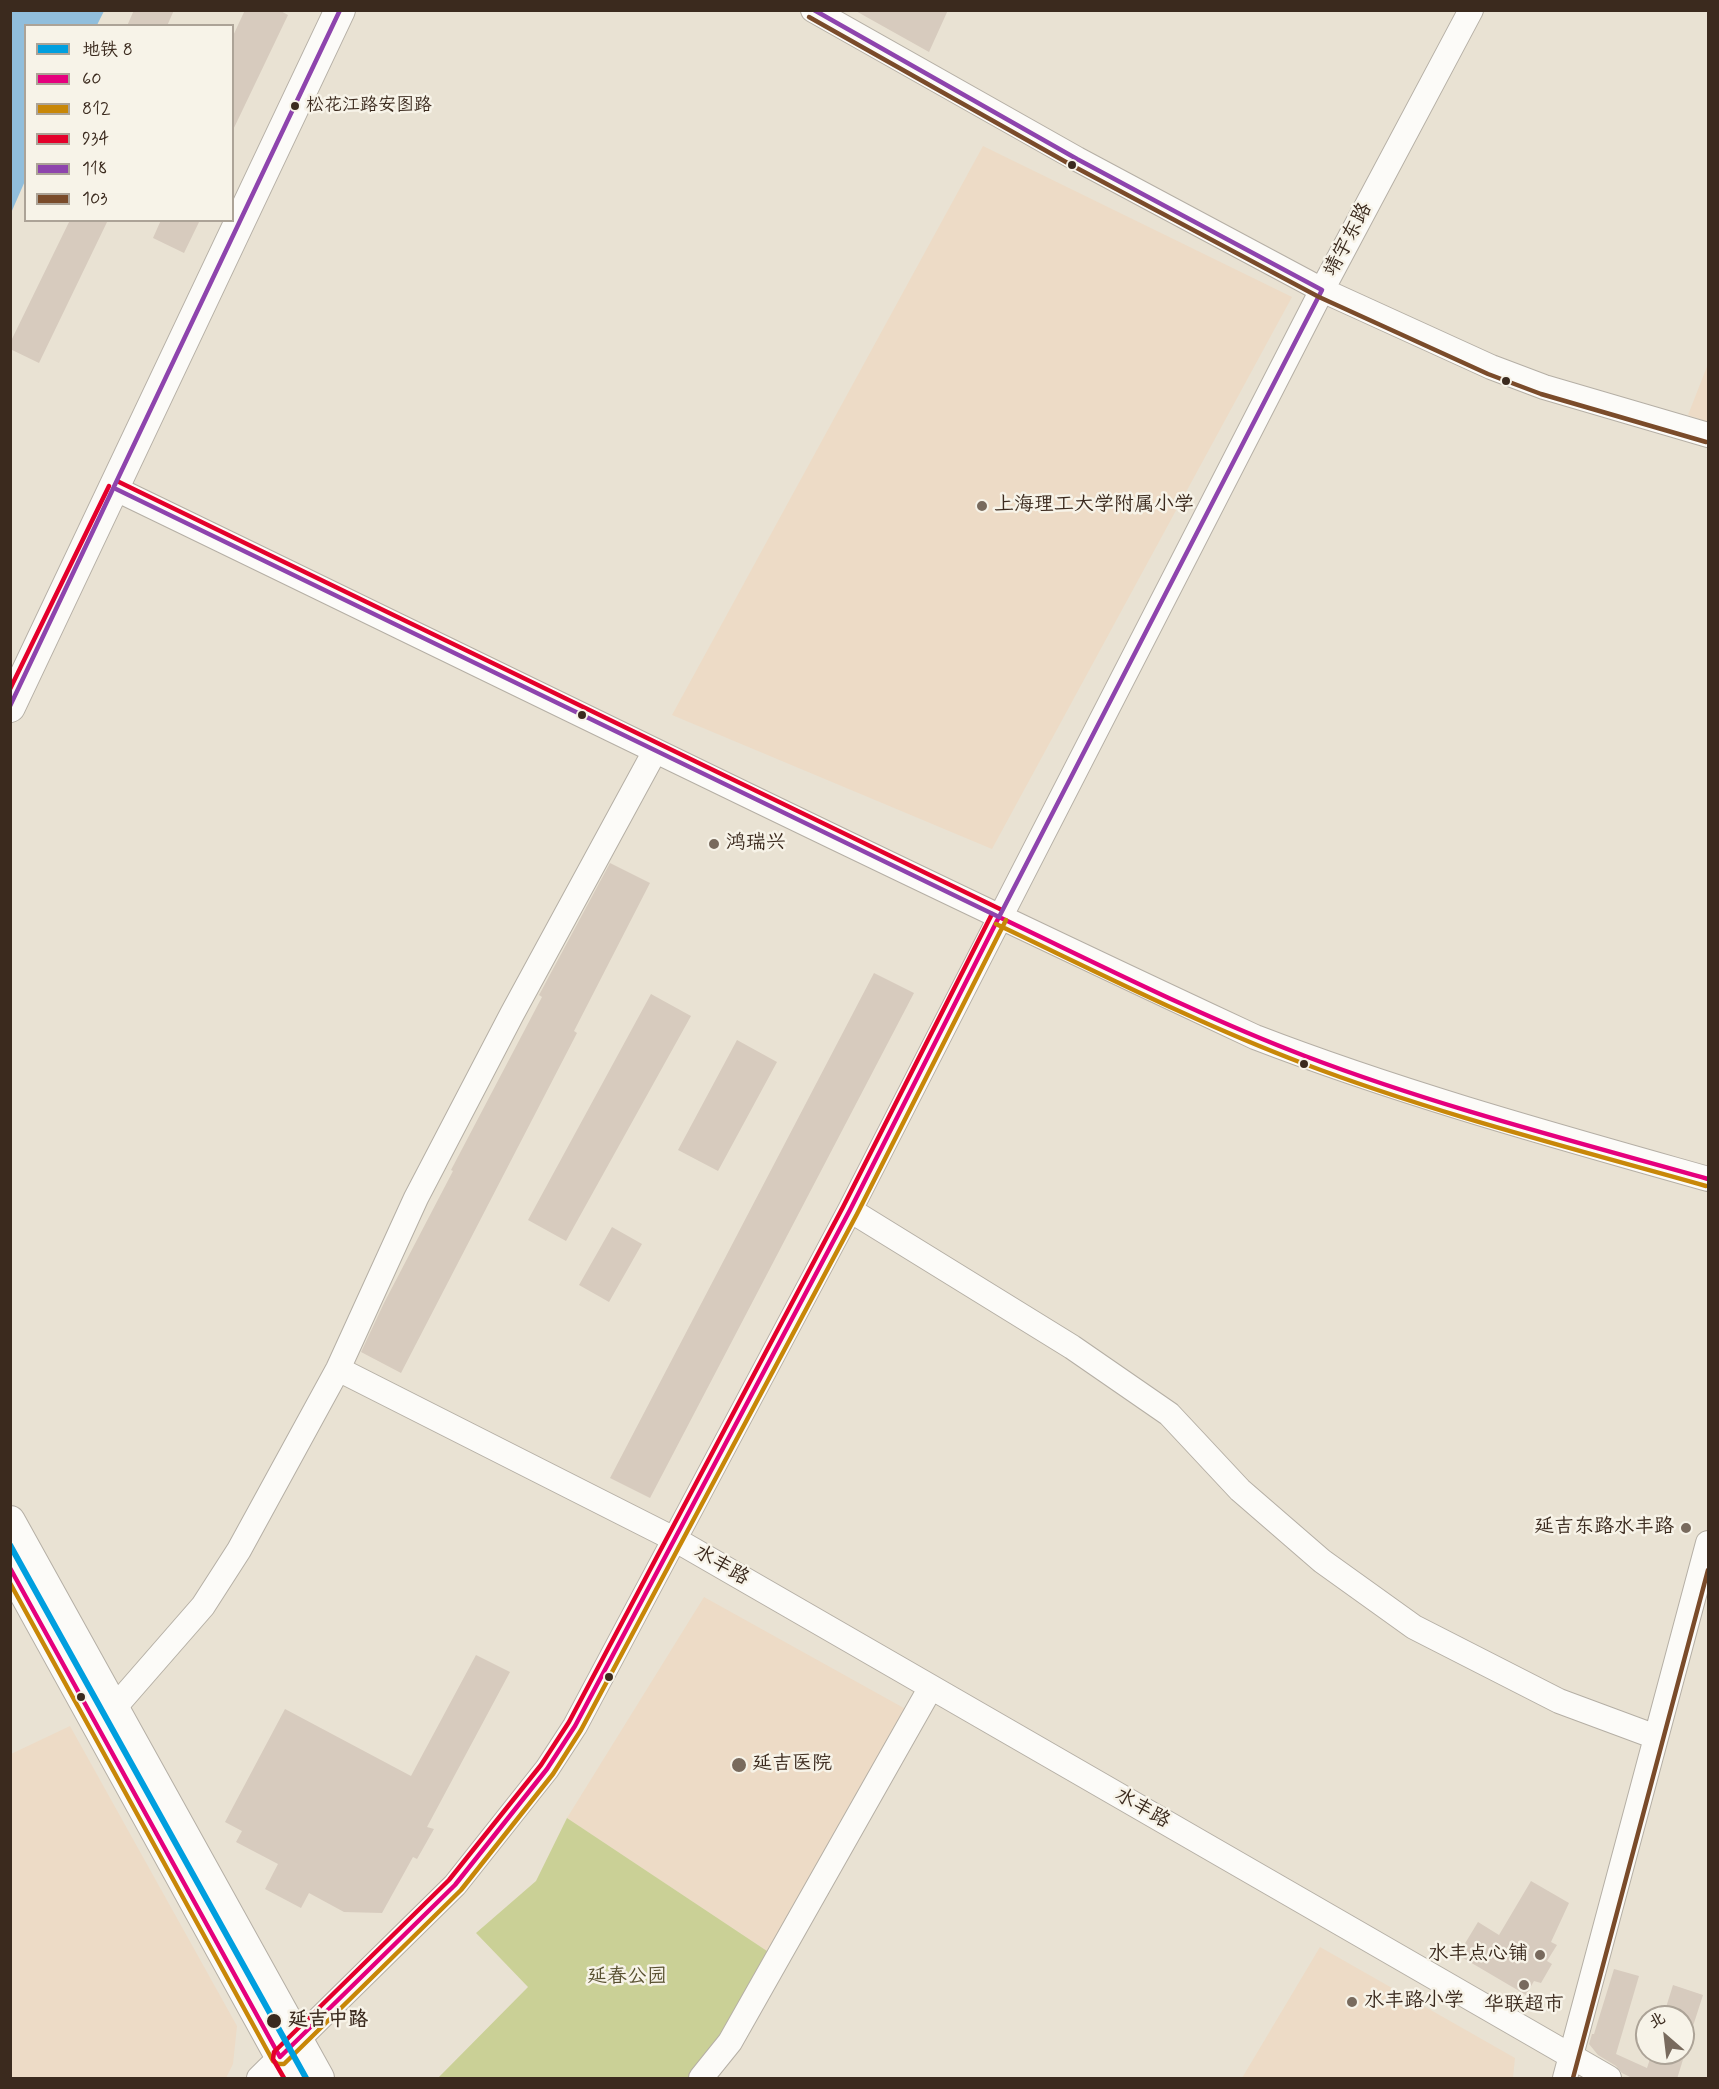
<!DOCTYPE html>
<html>
<head>
<meta charset="utf-8">
<style>
  body { margin:0 }
  #map { position:relative; width:1719px; height:2089px; overflow:hidden; background:#e9e2d3; font-family:Mynerve,"LXGW WenKai TC",sans-serif }
  canvas { display:block }
  .frame { position:absolute; inset:0; border:12px solid #3b2a1e; pointer-events:none }
  .legend { position:absolute; left:24px; top:24px; width:210px; height:198px; box-sizing:border-box; background:#f7f3e8; border:2px solid #aca397; margin:0; padding:8px 10px; list-style:none; font-size:18px; color:#3b2a1e }
  .legend li { display:flex; align-items:center; gap:12px; height:30px }
  .legend b { width:30px; border:2px solid #aca397 }
  .north { position:absolute; left:1635px; top:2005px; width:60px; height:60px; box-sizing:border-box; background:#f7f3e8; border:2px solid #aca397; border-radius:50%; rotate:332deg; font-size:16px; font-weight:700; line-height:24px; text-align:center; color:#3b2a1e }
  .north::after { content:''; display:block; margin:auto; width:21px; height:27px; background:#786a5d; clip-path:polygon(50% 0,100% 100%,50% 72%,0 100%) }
</style>
</head>
<body>
<div id="map">
<canvas width="1719" height="2089"></canvas>
<div class="frame"></div>
<ul class="legend">
<li><b style="height:8px;background:#009fdf"></b>地铁 8</li>
<li><b style="height:8px;background:#e5007d"></b>60</li>
<li><b style="height:8px;background:#c88708"></b>812</li>
<li><b style="height:8px;background:#e4002b"></b>934</li>
<li><b style="height:8px;background:#8e44ad"></b>118</li>
<li><b style="height:8px;background:#7a4b2a"></b>103</li>
</ul>
<div class="north">北</div>
</div>
<script>
const ctx = document.querySelector('canvas').getContext('2d');
ctx.lineJoin = 'round';
function paint(path, color) { ctx.fillStyle = color; ctx.fill(path, 'evenodd'); }
function stroke(path, color, width, dash) { ctx.strokeStyle = color; ctx.lineWidth = width; ctx.lineCap = dash ? 'butt' : 'round'; ctx.setLineDash(dash || []); ctx.stroke(path); }
function label(font, color, halo, rows, align = 'center') {
  ctx.font = font + ' Mynerve,"LXGW WenKai TC",sans-serif'; ctx.lineWidth = 5; ctx.setLineDash([]); ctx.textBaseline = 'middle'; ctx.strokeStyle = halo; ctx.fillStyle = color; for (const [text, x, y, turn = 0] of rows) {
    ctx.save(); ctx.translate(x, y); ctx.rotate((+turn || 0) * Math.PI / 180); ctx.textAlign = isNaN(turn) ? turn : align; if (halo) ctx.strokeText(text, 0, 0); ctx.fillText(text, 0, 0); ctx.restore();
  }
}
paint(new Path2D(`
  M983,146L1292,297L992,849L672,715Z
  M1708,364V422L1688,415Z
  M704,1597L911,1712L767,1951L567,1818Z
  M70,1726L237,2026L233,2064L226,2078H11V1754Z
  M1320,1947L1515,2058L1513,2078H1242Z`), '#eddbc6');
paint(new Path2D(`
  M567,1818L767,1951L744,2010L702,2078H438L528,1987L476,1933L536,1881Z`), '#cad096');
paint(new Path2D(`
  M11,10L104,11L97,25L26,26L25,181L11,213Z`), '#91bedc');
paint(new Path2D(`
  M134,10H174L167,26H127Z
  M245,10H279L288,15L232,132V38Z
  M854,10H948L929,52Z
  M70,220H108L39,363L10,349V343Z
  M161,220H200L184,253L153,238Z
  M610,863L650,883L574,1031L577,1033L401,1373L361,1352L384,1303L453,1171L451,1170L542,997L539,995Z
  M874,973L914,993L650,1498L610,1478Z
  M651,994L691,1016L566,1241L528,1220Z
  M737,1040L777,1062L718,1171L678,1150Z
  M612,1227L642,1244L609,1302L579,1285Z
  M476,1655L510,1672L427,1827L434,1829L417,1859L413,1857L382,1913L344,1912L309,1893L301,1908L265,1889L278,1864L236,1842L242,1831L225,1822L285,1709L411,1776Z
  M1531,1881L1569,1903L1551,1942L1557,1945L1547,1961L1552,1964L1541,1983L1534,1981L1526,1995L1458,1955L1478,1922L1499,1935Z
  M1614,1969L1639,1976L1616,2054L1647,2068L1652,2053H1685L1677,2079H1634L1622,2073L1616,2066L1598,2055L1589,2044L1592,2034H1594Z
  M1673,1985L1703,1995L1686,2048L1683,2047V2017H1663Z`), '#d7cbbe');
const minor = new Path2D(`
  M813,10L1077,159L1322,290L1491,367L1544,387L1708,435
  M116,489C495,672 873,859 1255,1037C1403,1094 1556,1136 1708,1179
  M850,1210L1072,1347L1169,1414L1240,1490L1322,1561L1414,1627L1559,1701L1656,1737
  M338,1369L676,1540L1609,2078
  M115,1707L203,1606L239,1550L338,1369L416,1198L512,1014L655,751
  M259,2078L455,1885L547,1769L575,1726L850,1210L1322,290L1471,10
  M701,2078L730,2042L931,1687
  M1565,2078L1708,1543`);
const major = new Path2D(`
  M10,707L340,10
  M10,1521L319,2078
  M10,1567L292,2078`);
stroke(minor, '#b5afa5', 26);
stroke(major, '#b5afa5', 32);
stroke(minor, '#fcfbf8', 24);
stroke(major, '#fcfbf8', 30);
stroke(new Path2D(`
  M999,917C1100,965 1200,1016 1305,1056C1436,1106 1573,1141 1708,1179
  M10,1568L280,2057L455,1885L547,1769L575,1726L850,1210L999,917`), '#e5007d', 4.5);
stroke(new Path2D(`
  M996,924C1097,972 1197,1023 1302,1063C1433,1113 1571,1148 1706,1186
  M10,1583L273,2061L278,2064H284L461,1890L553,1774L581,1730L857,1214L1006,920`), '#c88708', 4.5);
stroke(new Path2D(`
  M119,482L1002,910
  M10,689L109,486
  M284,2078L273,2059L274,2052L449,1880L541,1765L569,1722L843,1207L992,914`), '#e4002b', 4.5);
stroke(new Path2D(`
  M116,489L999,917L1322,290L1077,159L814,10
  M10,706L340,10`), '#8e44ad', 4.5);
stroke(new Path2D(`
  M809,17L1073,166L1319,297L1488,374L1541,394L1706,442
  M1573,2078L1708,1570`), '#7a4b2a', 4.5);
stroke(new Path2D(`
  M10,1545L306,2078`), '#009fdf', 6);
for (const [x, y, r, color] of [
  [295,106,5,"#3b2a1e"],
  [1072,165,5,"#3b2a1e"],
  [1506,381,5,"#3b2a1e"],
  [982,506,6,"#786a5d"],
  [582,715,5,"#3b2a1e"],
  [714,844,6,"#786a5d"],
  [1304,1064,5,"#3b2a1e"],
  [1686,1528,6,"#786a5d"],
  [609,1677,5,"#3b2a1e"],
  [81,1697,5,"#3b2a1e"],
  [739,1765,8,"#786a5d"],
  [1540,1955,6,"#786a5d"],
  [1524,1985,6,"#786a5d"],
  [1352,2002,6,"#786a5d"],
  [274,2021,8,"#3b2a1e"]
]) { const dot = new Path2D(); dot.arc(x, y, r, 0, 2 * Math.PI); ctx.fillStyle = color; ctx.fill(dot); stroke(dot, '#f7f3e8', 2); }
label('18px', '#3b2a1e', '#f7f3e8', [
  ["松花江路安图路",306,106]
], 'left');
label('20px', '#3b2a1e', '#f7f3e8', [
  ["靖宇东路",1349,240,-62],
  ["水丰路",721,1566,30],
  ["水丰路",1142,1809,30]
]);
label('20px', '#3b2a1e', '#f7f3e8', [
  ["上海理工大学附属小学",994,506],
  ["鸿瑞兴",726,844],
  ["延吉东路水丰路",1674,1528,"right"],
  ["延吉医院",752,1765],
  ["水丰点心铺",1528,1955,"right"],
  ["水丰路小学",1364,2002],
  ["华联超市",1524,2006,"center"]
], 'left');
label('20px', '#585030', '#f7f3e8', [
  ["延春公园",627,1978]
]);
label('bold 20px', '#3b2a1e', '#f7f3e8', [
  ["延吉中路",288,2021]
], 'left');
</script>
</body>
</html>
